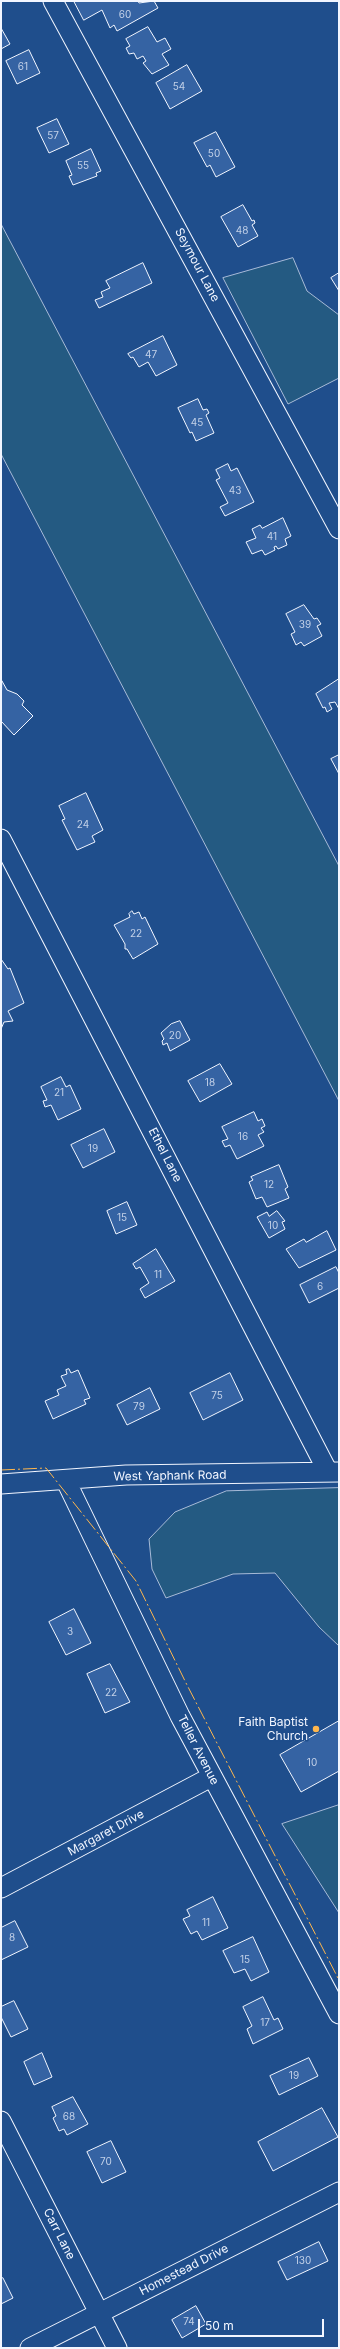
<!DOCTYPE html>
<html>
<head>
<meta charset="utf-8">
<style>
  body { margin:0 }
  #map { position:relative; width:340px; height:2349px; overflow:hidden; background:#1f4e8c; font-family:Inter,sans-serif }
  canvas { display:block }
  .frame { position:absolute; inset:0; border:2px solid #f2f6ff; pointer-events:none }
  .scale { position:absolute; left:198px; top:2319px; width:126px; height:18px; box-sizing:border-box; border:2px solid #f2f6ff; border-top:0; padding-left:5px; font-size:12px; line-height:14px; white-space:nowrap; color:#f2f6ff; -webkit-text-stroke:3px #1f4e8c; paint-order:stroke }
</style>
</head>
<body>
<div id="map">
<canvas width="340" height="2349"></canvas>
<div class="frame"></div>
<div class="scale">50 m</div>
</div>
<script>
const ctx = document.querySelector('canvas').getContext('2d');
ctx.lineJoin = 'round';
function paint(path, color) { ctx.fillStyle = color; ctx.fill(path, 'evenodd'); }
function stroke(path, color, width, dash) { ctx.strokeStyle = color; ctx.lineWidth = width; ctx.lineCap = dash ? 'butt' : 'round'; ctx.setLineDash(dash || []); ctx.stroke(path); }
function label(font, color, halo, rows, align = 'center') {
  ctx.font = font + ' Inter,sans-serif'; ctx.lineWidth = 3; ctx.setLineDash([]); ctx.textBaseline = 'middle'; ctx.strokeStyle = halo; ctx.fillStyle = color; for (const [text, x, y, turn = 0] of rows) {
    ctx.save(); ctx.translate(x, y); ctx.rotate((+turn || 0) * Math.PI / 180); ctx.textAlign = isNaN(turn) ? turn : align; if (halo) ctx.strokeText(text, 0, 0); ctx.fillText(text, 0, 0); ctx.restore();
  }
}
const green = new Path2D(`
  M1,224L339,866V1101L1,454Z
  M293,258L307,291L339,315V378L288,404L223,278Z
  M339,1488V1646L319,1627L275,1573L233,1574L166,1598L152,1569L149,1539L175,1512L226,1491Z
  M339,1805V1913L282,1824Z`);
paint(green, '#245a82');
stroke(green, '#a8bbd7', 1);
const building = new Path2D(`
  M74,1H138L139,3L154,1L158,8L117,31L114,25L110,28L102,10L84,20Z
  M148,27L157,42L165,38L171,49L162,54L169,65L152,74L143,63L146,61L143,56L137,59L134,53L129,54L126,48L130,46L126,39Z
  M1,28L10,44L1,49Z
  M29,50L40,73L17,84L6,61Z
  M187,65L202,91L170,109L156,83Z
  M57,119L69,144L49,153L37,128Z
  M216,132L235,167L216,177L210,165L207,167L194,143Z
  M91,149L101,171L96,173L97,176L73,185L69,176L72,175L66,161Z
  M243,205L252,221L254,220L255,223L252,225L258,236L238,247L221,217Z
  M143,263L152,283L99,308L95,300L103,297L101,292L110,288L106,281Z
  M339,273V291L331,278Z
  M163,336L177,365L156,376L148,362L139,367L133,357L131,358L128,354Z
  M198,399L203,410L207,409L209,413L206,415L214,433L196,441L192,432L190,433L178,408Z
  M228,464L231,471L237,468L254,502L225,516L220,507L228,503L216,480L220,478L216,470Z
  M283,518L291,536L285,539L287,545L278,549L276,546L274,547L275,550L265,555L262,550L252,554L246,542L256,538L252,529L260,525L262,528Z
  M304,605L314,619L317,618L321,624L317,626L322,636L304,646L301,642L296,645L291,634L295,632L286,614Z
  M339,679V709L335,702L329,703L332,709L327,712L325,707L323,708L316,694Z
  M2,681L7,690L17,694L24,701L22,705L33,716L14,735L1,721Z
  M339,755V774L331,759Z
  M86,793L103,830L92,836L95,842L77,850L62,820L65,819L59,806Z
  M132,911L134,914L139,912L142,919L145,917L158,944L133,959L127,949H125V944L114,925L130,917L129,914Z
  M1,959L8,969L10,968L24,1003L8,1011L13,1021L4,1022L1,1029Z
  M180,1021L190,1040L170,1051L167,1043L163,1045L162,1041L164,1039L161,1033L171,1024Z
  M220,1064L232,1084L200,1102L188,1081Z
  M61,1077L66,1087L70,1085L81,1109L58,1120L51,1105L45,1107L43,1101L47,1100L41,1087Z
  M254,1112L258,1121L262,1119L265,1126L261,1128L264,1132L258,1135L264,1146L237,1159L230,1145L225,1147L222,1141L228,1139L222,1127Z
  M104,1129L115,1152L83,1168L71,1145Z
  M279,1165L288,1187L285,1189L289,1198L267,1207L262,1197L256,1199L249,1182L253,1180L251,1177Z
  M127,1202L137,1225L116,1234L107,1211Z
  M277,1211L285,1221L282,1222L285,1229L269,1238L257,1217L267,1212L269,1216Z
  M327,1231L336,1250L299,1268L286,1249L304,1239L306,1242Z
  M156,1249L175,1281L145,1298L140,1289L149,1283L140,1267L136,1269L133,1264Z
  M336,1267L339,1273V1288L309,1303L300,1285Z
  M69,1369L71,1373L78,1370L90,1398L84,1400L86,1404L53,1419L45,1401L59,1395L57,1390L66,1386L61,1376L67,1374L66,1370Z
  M230,1373L243,1400L203,1420L190,1393Z
  M150,1388L160,1409L127,1425L117,1405Z
  M74,1609L91,1643L66,1655L49,1622Z
  M110,1664L130,1702L105,1713L87,1674Z
  M339,1721V1771L301,1792L280,1755Z
  M213,1897L228,1928L202,1940L197,1931L191,1934L183,1919L190,1916L187,1910Z
  M15,1921L28,1947L1,1960V1928Z
  M253,1937L269,1972L251,1981L245,1969L234,1973L223,1951Z
  M263,1997L274,2020L278,2018L283,2029L253,2044L247,2029L252,2026L243,2007Z
  M14,2001L28,2029L11,2037L1,2017V2007Z
  M42,2053L52,2077L34,2085L24,2062Z
  M309,2058L318,2076L279,2095L270,2076Z
  M73,2097L88,2124L67,2135L64,2129L59,2131L53,2118L56,2116L52,2107Z
  M322,2108L338,2137L273,2171L258,2142Z
  M111,2141L126,2172L102,2183L87,2152Z
  M319,2242L328,2261L287,2280L278,2262Z
  M3,2278L13,2298L1,2304V2279Z
  M196,2306L206,2324L182,2338L172,2320Z`);
paint(building, '#3563a3');
stroke(building, '#f2f6ff', 1);
const minor = new Path2D(`
  M53,1L339,529
  M1,839L328,1472
  M66,1481L180,1716L339,2014
  M1,1484L126,1475L339,1472
  M1,1888L211,1777
  M1,2121L117,2348
  M30,2348L339,2192`);
stroke(minor, '#f2f6ff', 21);
stroke(minor, '#1f4e8c', 19);
stroke(new Path2D(`
  M1,1470L46,1468L136,1581L186,1683L339,1980`), '#ffb74d', 1, [14, 3, 2, 3]);
for (const [x, y, r, color] of [
  [316,1729,4,"#ffb74d"]
]) { const dot = new Path2D(); dot.arc(x, y, r, 0, 2 * Math.PI); ctx.fillStyle = color; ctx.fill(dot); stroke(dot, '#1f4e8c', 1.5); }
label('10px', '#c3d1e8', null, [
  ["60",125,15],
  ["61",23,67],
  ["54",179,87],
  ["57",53,136],
  ["50",214,154],
  ["55",83,166],
  ["48",242,231],
  ["47",151,355],
  ["45",197,423],
  ["43",235,491],
  ["41",272,537],
  ["39",305,625],
  ["24",83,825],
  ["22",136,934],
  ["20",175,1036],
  ["18",210,1083],
  ["21",59,1093],
  ["16",243,1137],
  ["19",93,1149],
  ["12",269,1185],
  ["15",122,1218],
  ["10",273,1226],
  ["11",158,1275],
  ["6",320,1287],
  ["75",217,1396],
  ["79",139,1407],
  ["3",70,1632],
  ["22",111,1693],
  ["10",312,1763],
  ["11",206,1923],
  ["8",12,1938],
  ["15",245,1960],
  ["17",265,2023],
  ["19",294,2076],
  ["68",69,2117],
  ["70",106,2162],
  ["130",303,2261],
  ["74",189,2322]
]);
label('12px', '#f2f6ff', '#1f4e8c', [
  ["Seymour Lane",197,265,62],
  ["Ethel Lane",165,1155,63],
  ["West Yaphank Road",170,1476,-1],
  ["Teller Avenue",198,1750,63],
  ["Margaret Drive",106,1833,-28],
  ["Carr Lane",59,2234,63],
  ["Homestead Drive",184,2270,-27]
]);
label('12px', '#f2f6ff', '#1f4e8c', [
  ["Faith Baptist",308,1722],
  ["Church",308,1736]
], 'right');
</script>
</body>
</html>
